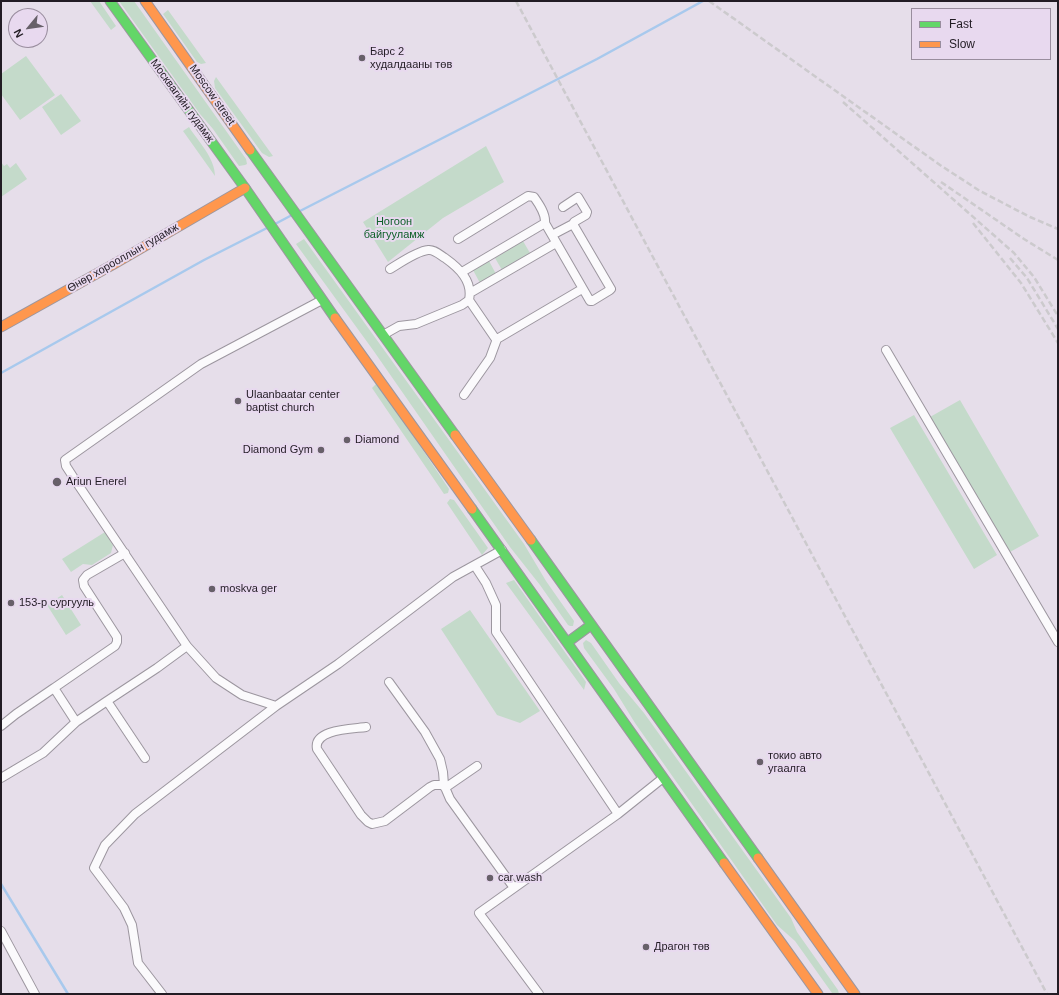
<!DOCTYPE html>
<html>
<head>
<meta charset="utf-8">
<style>
  body { margin:0 }
  #map { position:relative; width:1059px; height:995px; overflow:hidden; background:#e6deea; font-family:Helvetica,sans-serif }
  canvas { display:block }
  .frame { position:absolute; inset:0; border:2px solid #221c24; pointer-events:none }
  .legend { position:absolute; left:911px; top:8px; width:140px; height:52px; box-sizing:border-box; background:#e8d9ef; border:1px solid #998d9e; margin:0; padding:5px 7px; list-style:none; font-size:12px; color:#221c24 }
  .legend li { display:flex; align-items:center; gap:8px; height:20px }
  .legend b { width:20px; border:1px solid #998d9e }
  .north { position:absolute; left:8px; top:8px; width:40px; height:40px; box-sizing:border-box; background:#e8d9ef; border:1px solid #998d9e; border-radius:50%; rotate:241deg; font-size:11px; font-weight:700; line-height:16px; text-align:center; color:#221c24 }
  .north::after { content:''; display:block; margin:auto; width:14px; height:18px; background:#676069; clip-path:polygon(50% 0,100% 100%,50% 72%,0 100%) }
</style>
</head>
<body>
<div id="map">
<canvas width="1059" height="995"></canvas>
<div class="frame"></div>
<ul class="legend">
<li><b style="height:5px;background:#63d668"></b>Fast</li>
<li><b style="height:5px;background:#ff974d"></b>Slow</li>
</ul>
<div class="north">N</div>
</div>
<script>
const ctx = document.querySelector('canvas').getContext('2d');
ctx.lineJoin = 'round';
function paint(path, color) { ctx.fillStyle = color; ctx.fill(path, 'evenodd'); }
function stroke(path, color, width, dash) { ctx.strokeStyle = color; ctx.lineWidth = width; ctx.lineCap = dash ? 'butt' : 'round'; ctx.setLineDash(dash || []); ctx.stroke(path); }
function label(font, color, halo, rows, align = 'center') {
  ctx.font = font + ' Helvetica,sans-serif'; ctx.lineWidth = 4; ctx.setLineDash([]); ctx.textBaseline = 'middle'; ctx.strokeStyle = halo; ctx.fillStyle = color; for (const [text, x, y, turn = 0] of rows) {
    ctx.save(); ctx.translate(x, y); ctx.rotate((+turn || 0) * Math.PI / 180); ctx.textAlign = isNaN(turn) ? turn : align; if (halo) ctx.strokeText(text, 0, 0); ctx.fillText(text, 0, 0); ctx.restore();
  }
}
paint(new Path2D(`
  M90,1H99L116,26L111,30Z
  M119,1H134L246,159L247,164L245,165L239,166L213,129L200,114Z
  M168,10L206,63L201,64L197,62L163,14Z
  M26,56L55,95L20,120L1,94V74Z
  M216,77L273,156L269,157L262,153L215,88L214,81Z
  M61,94L81,121L61,135L42,107Z
  M189,127C198,141 215,158 215,176L183,131Z
  M486,146L504,182L443,218L388,262L363,222Z
  M1,162L4,166L7,164L10,168L16,163L27,179L1,197Z
  M304,239L524,544L546,581L574,621L573,626H570L568,625L540,585L510,547L373,350L296,244Z
  M523,241L530,253L502,270L495,258Z
  M489,261L496,274L480,283L473,270Z
  M376,384L379,385L447,486L449,489L448,493L444,494L372,388Z
  M960,400L1039,536L1010,552L930,417Z
  M914,415L997,555L974,569L890,428Z
  M450,499L454,500L488,548L482,555L447,503Z
  M105,532L113,545L111,553L92,565L83,564L71,572L62,559Z
  M514,580L586,682L584,690L506,583Z
  M62,595L81,625L66,635L47,605Z
  M470,610L540,711L520,723L497,715L441,629Z
  M586,640L591,643L619,683L644,713L791,918L797,932L838,990L839,994L832,993L795,941L777,925L635,723L614,689L584,648L583,643Z`), '#c4daca');
stroke(new Path2D(`
  M300,211L597,59L703,1
  M275,224L292,215
  M1,373L204,260L267,228
  M1,884L68,994`), '#a8c9ed', 2.5);
const street = new Path2D(`
  M552,235L573,224
  M458,239L528,196L534,197C539,204 546,214 545,223
  M462,272L545,223L590,301H592L610,290L611,289L573,224L574,222L586,215L587,212L578,197L563,207
  M470,293L556,243
  M469,300L495,338L497,339L582,289
  M383,335L399,326L416,324L462,305L469,300C473,281 459,268 445,258C440,255 434,249 428,250C417,251 400,263 390,269
  M886,350L1058,642
  M464,395L490,358L497,339
  M475,566L486,583L496,605V632L618,814
  M187,646L79,486L66,466L65,460L201,364L322,300
  M389,682L425,732L440,759L443,772L444,785L450,799L514,888
  M107,701L76,722L54,688L115,646L117,642V637L84,586L83,580L87,575L125,553
  M1,726L16,714L54,688
  M366,727C352,729 313,729 317,749L361,815L368,822L372,824L385,821L430,787L434,785H444
  M145,758L107,701L157,668L187,646L216,678L242,695L276,706
  M1,778L43,753L76,722
  M445,788L477,766
  M1,931L35,994
  M162,994L138,963L132,925L124,908L94,868L105,845L135,814L276,706L338,664L453,577L502,550
  M539,994L479,913L618,814L663,778`);
const fast = new Path2D(`
  M110,1L245,188L335,318
  M250,150L455,435
  M472,509L724,863
  M531,540L758,858
  M568,642L591,625`);
const slow = new Path2D(`
  M145,1L250,150
  M335,318L472,509
  M1,327L114,264L245,188
  M455,435L531,540
  M758,858L855,994
  M724,863L818,994`);
stroke(street, '#9c969f', 10);
stroke(fast, '#9c969f', 11);
stroke(slow, '#9c969f', 11);
stroke(street, '#fbfafc', 8);
stroke(fast, '#63d668', 9);
stroke(slow, '#ff974d', 9);
stroke(new Path2D(`
  M516,1L1047,994
  M709,1L940,165L980,191L1030,217L1058,229
  M843,102L1014,253L1034,277L1058,316
  M941,182L1024,239L1058,260
  M973,223L1021,283L1058,343
  M1010,258L1027,278L1058,329`), '#cccacd', 2.5, [6, 3]);
for (const [x, y, r, color] of [
  [362,58,4,"#676069"],
  [238,401,4,"#676069"],
  [347,440,4,"#676069"],
  [321,450,4,"#676069"],
  [57,482,5,"#676069"],
  [212,589,4,"#676069"],
  [11,603,4,"#676069"],
  [760,762,4,"#676069"],
  [490,878,4,"#676069"],
  [646,947,4,"#676069"]
]) { const dot = new Path2D(); dot.arc(x, y, r, 0, 2 * Math.PI); ctx.fillStyle = color; ctx.fill(dot); stroke(dot, '#e8d9ef', 1.5); }
label('11px', '#221c24', '#e8d9ef', [
  ["Барс 2",370,52],
  ["худалдааны төв",370,65],
  ["Ulaanbaatar center",246,395],
  ["baptist church",246,408],
  ["Diamond",355,440],
  ["Diamond Gym",313,450,"right"],
  ["Ariun Enerel",66,482],
  ["moskva ger",220,589],
  ["153-р сургууль",19,603],
  ["токио авто",768,756],
  ["угаалга",768,769],
  ["car wash",498,878],
  ["Драгон төв",654,947]
], 'left');
label('11px', '#221c24', '#e8d9ef', [
  ["Moscow street",212,95,55],
  ["Москвагийн гудамж",182,101,54],
  ["Өнөр хорооллын гудамж",123,258,-30]
]);
label('11px', '#0e6029', '#e8d9ef', [
  ["Ногоон",394,222],
  ["байгууламж",394,235]
]);
</script>
</body>
</html>
